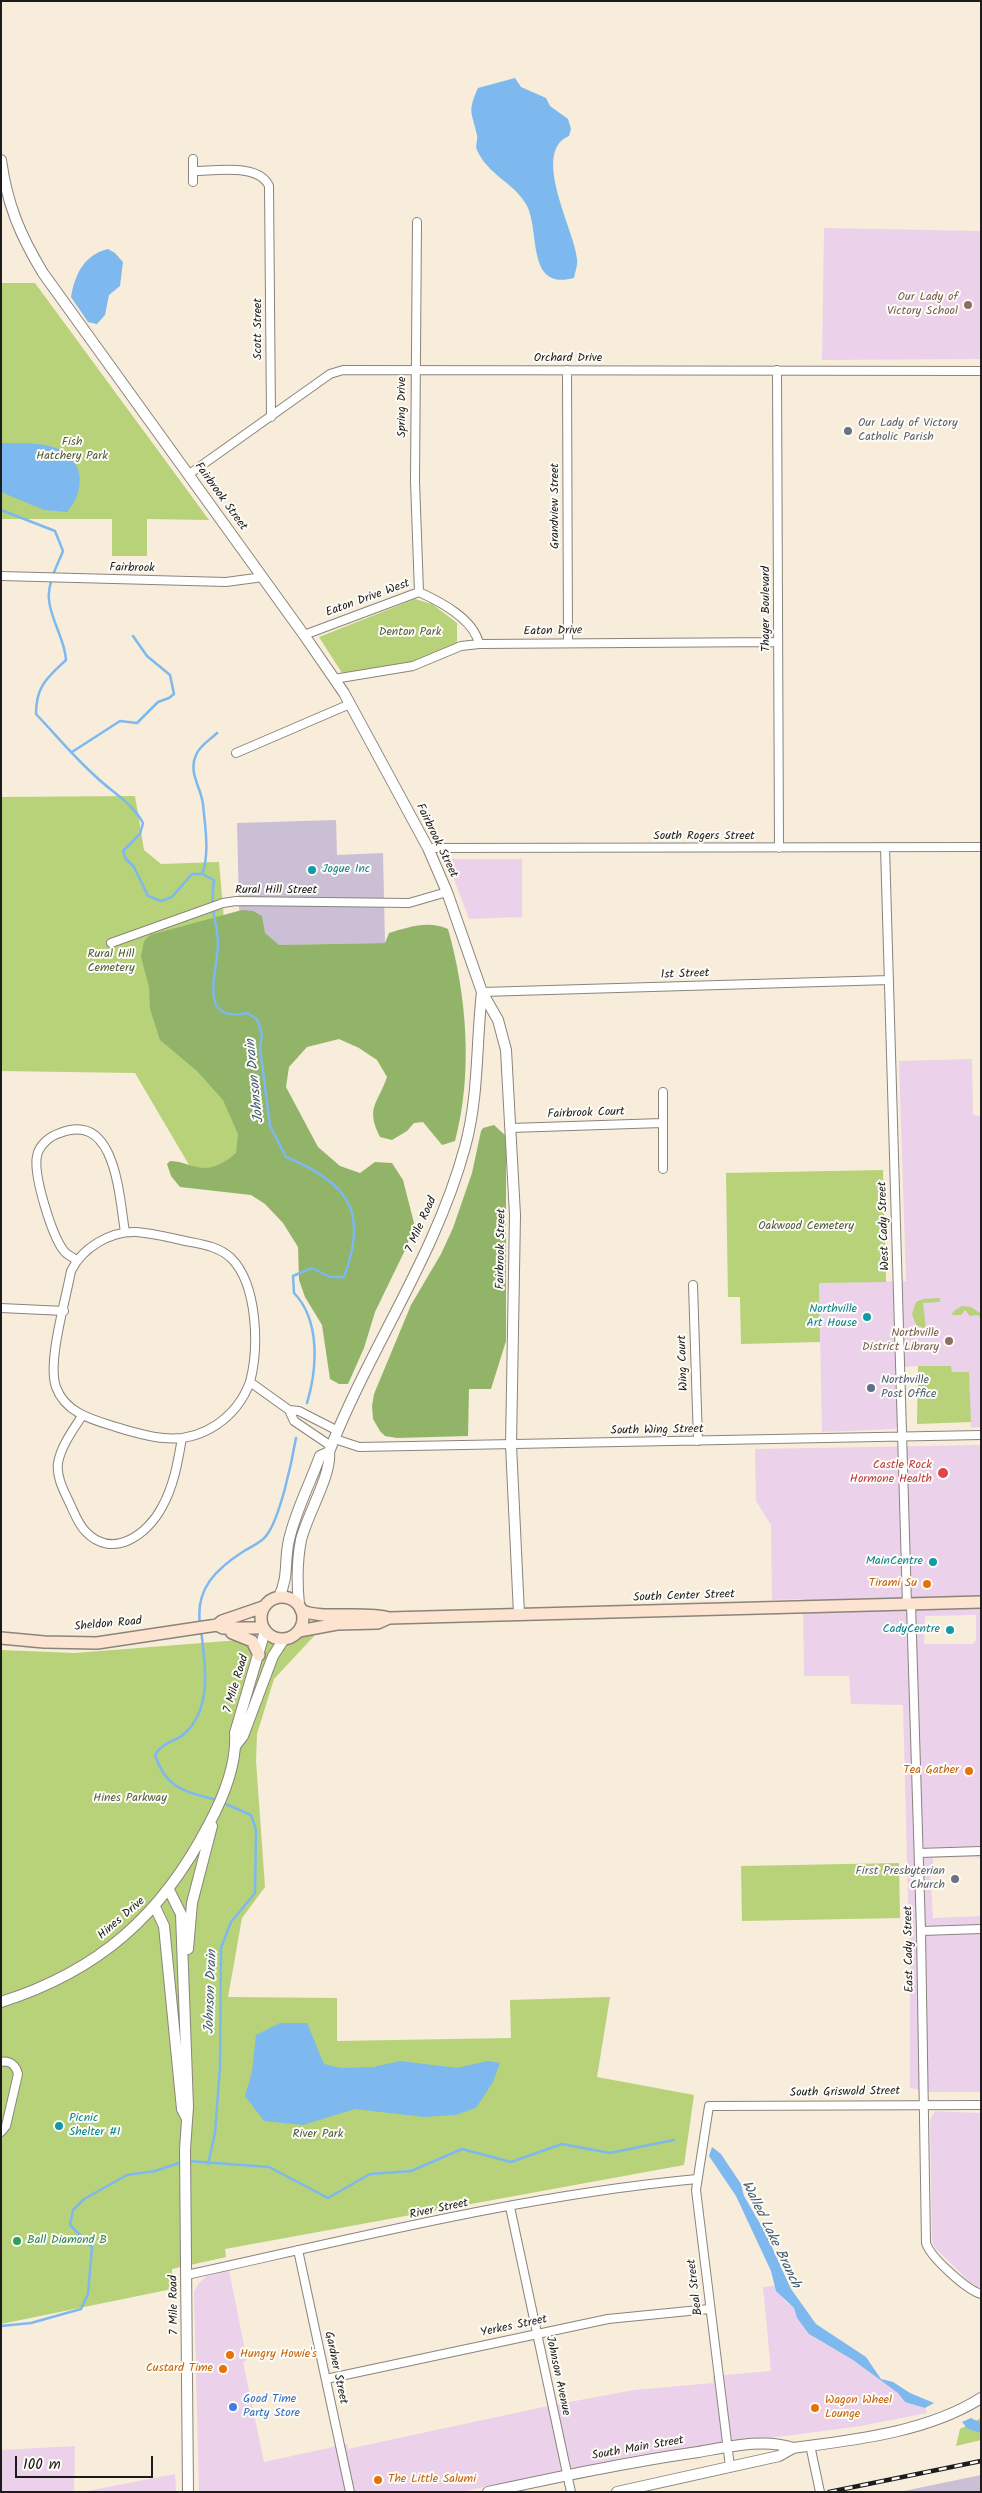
<!DOCTYPE html>
<html>
<head>
<meta charset="utf-8">
<style>
  body { margin:0 }
  #map { position:relative; width:982px; height:2493px; overflow:hidden; background:#f7edda; font-family:Kalam,sans-serif }
  canvas { display:block }
  .frame { position:absolute; inset:0; border:2px solid #1c1c1c; pointer-events:none }
  .scale { position:absolute; left:15px; top:2456px; width:138px; height:22px; box-sizing:border-box; border:2px solid #1c1c1c; border-top:0; padding-left:6px; font-size:15px; line-height:18px; white-space:nowrap; color:#1c1c1c; -webkit-text-stroke:4px #fdfcf7; paint-order:stroke }
</style>
</head>
<body>
<div id="map">
<canvas width="982" height="2493"></canvas>
<div class="frame"></div>
<div class="scale">100 m</div>
</div>
<script>
const ctx = document.querySelector('canvas').getContext('2d');
ctx.lineJoin = 'round';
function paint(path, color) { ctx.fillStyle = color; ctx.fill(path, 'evenodd'); }
function stroke(path, color, width, dash) { ctx.strokeStyle = color; ctx.lineWidth = width; ctx.lineCap = dash ? 'butt' : 'round'; ctx.setLineDash(dash || []); ctx.stroke(path); }
function label(font, color, halo, rows, align = 'center') {
  ctx.font = font + ' Kalam,sans-serif'; ctx.lineWidth = 4; ctx.setLineDash([]); ctx.textBaseline = 'middle'; ctx.strokeStyle = halo; ctx.fillStyle = color; for (const [text, x, y, turn = 0] of rows) {
    ctx.save(); ctx.translate(x, y); ctx.rotate((+turn || 0) * Math.PI / 180); ctx.textAlign = isNaN(turn) ? turn : align; if (halo) ctx.strokeText(text, 0, 0); ctx.fillText(text, 0, 0); ctx.restore();
  }
}
paint(new Path2D(`
  M824,228L981,231V359L822,360Z
  M448,859H522V917L469,919L447,861Z
  M972,1059L973,1115L981,1116V1427L971,1428L969,1372H952L951,1366H918L896,1367L898,1425L895,1429L822,1432L819,1283L906,1281L899,1061Z
  M981,1445V1859L976,1857L933,1858V1866L930,1867L933,1918L981,1916V2092H931L910,2088V1976L903,1705L851,1704L849,1676H804L803,1599L772,1600L771,1525L756,1501L755,1449ZM976,1615V1640L973,1644H924L925,1616Z
  M935,2111L981,2113V2288L971,2283L934,2247L932,2241L930,2120Z
  M229,2270L247,2360L243,2362L264,2462L347,2444L348,2449L548,2406L634,2390L713,2383V2376L771,2371L763,2287L775,2286L785,2301L794,2308L797,2318L815,2338L853,2360L899,2393L905,2402L925,2408L927,2413L861,2426L633,2456L461,2492H199L194,2292L199,2283L207,2276Z
  M75,2446L74,2492H1V2450Z
  M175,2474L176,2492H82Z`), '#ecd1eb');
paint(new Path2D(`
  M336,820L337,855L383,853L385,943L240,946L237,823Z
  M981,2475V2492H899Z`), '#cbbfd5');
paint(new Path2D(`
  M1,283H35L209,520L147,519V556H112V519H1Z
  M415,599L432,604L457,623V643L419,661L342,673L319,637Z
  M135,796L144,850L161,864L219,862L227,954L275,1171L192,1170L135,1073L1,1071V797Z
  M883,1170L886,1282L819,1283L820,1342L741,1344L740,1297H728L726,1173Z
  M940,1298V1302L923,1303L926,1329L916,1325L912,1314L916,1302L923,1299Z
  M962,1306L971,1307L980,1313L981,1318L978,1315L970,1316L965,1310L961,1315H951L955,1310Z
  M918,1366H951L952,1372H969L971,1422L917,1424Z
  M316,1634L274,1679L257,1734L256,1761L265,1887L242,1918L228,1997L337,1998V2041L511,2038L510,2000L610,1997L597,2077L694,2095L684,2165L225,2249L226,2257L172,2269V2289L1,2324V1650L75,1653Z
  M899,1863L900,1918L742,1921L741,1866Z
  M981,2418V2440L956,2446L960,2429Z`), '#b7d278');
paint(new Path2D(`
  M242,910L253,911L262,916L265,933L279,945L385,943L389,933C409,927 428,920 448,929C467,996 473,1074 455,1141L442,1145L423,1122L414,1123L407,1131L392,1140L380,1137C365,1107 378,1104 387,1077L377,1060L359,1048L339,1039L307,1047L289,1067L286,1087L318,1147L340,1166L360,1173L375,1162L392,1163L403,1180L414,1223L407,1246L375,1312L364,1348L348,1384H339L330,1379L322,1325L305,1297L299,1280L298,1247L283,1223L265,1204L251,1195L180,1187L171,1176L167,1164L170,1161C180,1161 187,1165 197,1167C211,1171 226,1162 236,1153L238,1134L223,1100L197,1071L160,1040L150,1009L149,987L141,957L144,941L150,935Z
  M494,1125L506,1136V1341L491,1389H469L468,1436L397,1438L385,1436L380,1431L373,1419L372,1406L374,1394L411,1305L441,1254L453,1228L472,1173L481,1131L483,1128Z`), '#91b468');
paint(new Path2D(`
  M515,78L521,87L546,98L550,106L568,119L571,129L569,136C530,152 575,231 577,259C578,265 575,272 574,278C525,291 541,230 526,204C514,183 487,174 477,150C475,146 478,140 477,135C472,112 467,112 478,88Z
  M108,249L115,253L123,262L120,286L109,295L105,315L97,324L88,322L71,297C75,274 84,255 108,249Z
  M1,443C18,443 40,442 56,448C85,458 86,492 67,512L44,510L1,492Z
  M280,2023H307L324,2064L341,2068L374,2067L400,2061L457,2068L488,2061L500,2063L493,2082L476,2108L455,2115L424,2117L355,2109L303,2125L264,2121L245,2096L252,2072L256,2035Z
  M712,2147L721,2154L741,2184L744,2196L766,2234L791,2289L816,2324L866,2357L881,2379L893,2382L910,2393L934,2403L925,2408L905,2402L898,2393L853,2360L809,2334L797,2318L794,2308L776,2291L771,2271L736,2196L709,2156Z
  M971,2418L981,2423V2433L968,2429L962,2422Z`), '#7db8ee');
stroke(new Path2D(`
  M1,510L55,531L63,551C57,566 47,584 49,600C51,621 65,639 66,660C47,678 36,686 36,714C55,734 73,756 93,774C111,792 131,801 143,823L140,834L123,851L126,859L134,867L148,896L161,901L172,897L192,874H202L214,880C213,889 212,899 213,908C214,919 218,931 218,943C218,971 196,1024 247,1013L257,1019L262,1034L260,1048L270,1126L286,1157C348,1183 369,1211 344,1277H330L312,1268L293,1276L294,1293C321,1321 317,1370 307,1403
  M72,752L120,721L137,723L158,702L169,698L174,694L170,675L147,656L133,636
  M202,874C210,854 205,826 203,804C201,787 188,773 196,755C200,745 210,740 217,733
  M200,1624C195,1589 216,1569 244,1551C250,1547 261,1543 266,1536C280,1519 292,1461 296,1438
  M201,1630C205,1663 213,1707 185,1733C175,1743 164,1740 155,1755C166,1789 184,1791 216,1800
  M188,2161L269,2167L328,2198L370,2174L411,2171L462,2149L511,2162L562,2144L610,2153L674,2140
  M208,2164L215,2133L220,2067L221,1948L231,1922L255,1893L256,1830L251,1815L221,1802
  M1,2326L31,2323L81,2309L88,2294L92,2247L70,2225L73,2210L84,2199L127,2175L155,2171L182,2162`), '#7db8ee', 2.5);
const minor = new Path2D(`
  M193,159V182
  M193,171C215,171 259,163 269,186L271,417
  M417,222L415,481L419,592
  M567,370L568,643
  M777,370L779,848
  M188,475L330,374L343,370L981,371
  M1,576L226,582L263,577
  M304,635L419,592C441,602 474,619 479,644
  M334,679L413,666L461,646L479,644L778,642
  M236,753L350,704
  M885,847L907,1604
  M428,848L981,847
  M111,943L223,903L236,901L409,903L447,892
  M482,992L889,980
  M663,1092V1169
  M511,1128L662,1123
  M76,1260C73,1257 67,1255 64,1251C52,1236 33,1175 37,1156C39,1145 50,1136 60,1133C116,1111 119,1196 125,1232
  M693,1285L698,1441
  M1,1308L64,1311
  M250,1382C237,1417 203,1442 164,1438C147,1437 129,1431 113,1426C90,1419 65,1412 56,1387C47,1362 66,1299 71,1271C82,1248 110,1231 136,1232C151,1233 167,1237 181,1240C199,1244 217,1245 231,1258C258,1285 259,1348 250,1382L289,1410
  M82,1416C73,1430 61,1446 58,1463C56,1478 65,1493 71,1506C75,1515 79,1525 86,1532C113,1560 148,1534 162,1507C174,1486 178,1461 182,1438
  M335,1439L359,1447L981,1435
  M331,1446L294,1421L289,1410L299,1411L338,1431
  M911,1604L921,1931L926,2243C930,2257 967,2290 981,2294
  M919,1853L981,1851
  M921,1931L981,1929
  M1,2062C10,2060 16,2066 18,2074L6,2126L1,2132
  M510,2207L571,2492
  M298,2250L350,2492
  M187,2275C355,2238 525,2195 697,2179
  M326,2379L608,2319L709,2309
  M810,2445L820,2492
  M730,2467L696,2190L709,2106L981,2105`);
const tertiary = new Path2D(`
  M1,160C7,204 20,235 43,273L304,635L344,693L428,848L447,892L482,992L498,1020L506,1050L515,1215L511,1445L519,1614
  M279,1597C289,1576 284,1561 289,1540C295,1512 310,1484 320,1456L329,1452
  M299,1605C297,1584 297,1560 301,1540C307,1515 332,1474 329,1452C369,1349 436,1255 465,1147C479,1096 476,1044 482,992
  M236,1745L243,1736L273,1656L284,1639
  M169,1890L181,1914L188,2107L185,2149L188,2492
  M155,1907L164,1926L182,2109L186,2117
  M188,1949L192,1903L212,1826
  M1,2002C99,1971 162,1915 209,1824C223,1798 237,1763 235,1733L265,1631
  M488,2492C558,2477 628,2462 698,2452C728,2447 764,2438 793,2448
  M617,2492L779,2456L793,2448C854,2440 928,2432 981,2398`);
const secondary = new Path2D(`
  M261 1618a21 21 0 1 1 42 0a21 21 0 1 1-42 0Z
  M301,1610C319,1620 365,1611 389,1618L981,1602
  M217,1625L223,1628H263
  M228,1627L232,1633L252,1641L259,1655
  M299,1631L337,1624L378,1623L389,1618
  M1,1638L44,1642L97,1643L217,1625L222,1621L263,1607`);
stroke(minor, '#8a847b', 10);
stroke(tertiary, '#8a847b', 12);
stroke(secondary, '#8a847b', 14);
stroke(minor, '#fff', 8);
stroke(tertiary, '#fff', 10);
stroke(secondary, '#fde4d0', 11);
const rail = new Path2D(`
  M829,2492L981,2461`);
stroke(rail, '#1c1c1c', 4.5);
stroke(rail, '#fdfcf7', 2.5, [8]);
for (const [x, y, r, color] of [
  [968,305,5,"#8d6e63"],
  [848,431,5,"#6b7280"],
  [312,870,5,"#0f9aa8"],
  [867,1317,5,"#0f9aa8"],
  [949,1341,5,"#8d6e63"],
  [871,1388,5,"#5c6f8a"],
  [943,1473,6,"#e0444e"],
  [933,1562,5,"#0f9aa8"],
  [927,1584,5,"#e8710a"],
  [950,1630,5,"#0f9aa8"],
  [969,1771,5,"#e8710a"],
  [955,1879,5,"#6b7280"],
  [59,2126,5,"#0f9aa8"],
  [17,2241,5,"#2e9e5b"],
  [230,2355,5,"#e8710a"],
  [223,2369,5,"#e8710a"],
  [233,2407,5,"#3f7fe0"],
  [815,2408,5,"#e8710a"],
  [378,2480,5,"#e8710a"]
]) { const dot = new Path2D(); dot.arc(x, y, r, 0, 2 * Math.PI); ctx.fillStyle = color; ctx.fill(dot); stroke(dot, '#fdfcf7', 2); }
label('12px', '#785e54', '#fdfcf7', [
  ["Our Lady of",958,298],
  ["Victory School",958,312],
  ["Northville",939,1334],
  ["District Library",939,1348]
], 'right');
label('12px', '#1c1c1c', '#fdfcf7', [
  ["Scott Street",259,329,-90],
  ["Orchard Drive",568,359],
  ["Spring Drive",403,407,-90],
  ["Fairbrook Street",220,497,54],
  ["Grandview Street",556,506,-90],
  ["Fairbrook",132,569,1],
  ["Eaton Drive West",368,599,-20],
  ["Thayer Boulevard",767,609,-90],
  ["Eaton Drive",553,632,-1],
  ["South Rogers Street",704,837],
  ["Fairbrook Street",436,841,64],
  ["Rural Hill Street",276,891],
  ["1st Street",685,975,-2],
  ["Fairbrook Court",586,1114,-2],
  ["7 Mile Road",422,1225,-66],
  ["West Cady Street",885,1226,-92],
  ["Fairbrook Street",502,1249,-89],
  ["Wing Court",684,1363,-92],
  ["South Wing Street",657,1431,-1],
  ["South Center Street",684,1597,-2],
  ["Sheldon Road",108,1625,-5],
  ["7 Mile Road",237,1684,-73],
  ["Hines Drive",122,1919,-41],
  ["East Cady Street",910,1949,-91],
  ["South Griswold Street",845,2093,-1],
  ["River Street",439,2210,-12],
  ["Beal Street",696,2287,-97],
  ["7 Mile Road",175,2305,-91],
  ["Yerkes Street",514,2327,-12],
  ["Gardner Street",335,2368,78],
  ["Johnson Avenue",557,2376,78],
  ["South Main Street",638,2449,-10]
]);
label('12px', '#5b616d', '#fdfcf7', [
  ["Our Lady of Victory",858,424],
  ["Catholic Parish",858,438],
  ["First Presbyterian",945,1872,"right"],
  ["Church",945,1886,"right"]
], 'left');
label('12px', '#525c3c', '#fdfcf7', [
  ["Fish",72,443],
  ["Hatchery Park",72,457],
  ["Denton Park",410,633],
  ["Rural Hill",111,955],
  ["Cemetery",111,969],
  ["Oakwood Cemetery",806,1227],
  ["Hines Parkway",130,1799],
  ["River Park",318,2135]
]);
label('12px', '#0d838f', '#fdfcf7', [
  ["Jogue Inc",322,870,"left"],
  ["Northville",857,1310],
  ["Art House",857,1324],
  ["MainCentre",923,1562],
  ["CadyCentre",940,1630],
  ["Picnic",69,2119,"left"],
  ["Shelter #1",69,2133,"left"]
], 'right');
label('12px', '#4e5e75', '#fdfcf7', [
  ["Northville",881,1381],
  ["Post Office",881,1395]
], 'left');
label('12px', '#be3a42', '#fdfcf7', [
  ["Castle Rock",932,1466],
  ["Hormone Health",932,1480]
], 'right');
label('12px', '#c56008', '#fdfcf7', [
  ["Tirami Su",917,1584],
  ["Tea Gather",959,1771],
  ["Hungry Howie's",240,2355,"left"],
  ["Custard Time",213,2369],
  ["Wagon Wheel",825,2401,"left"],
  ["Lounge",825,2415,"left"],
  ["The Little Salumi",388,2480,"left"]
], 'right');
label('12px', '#27864d', '#fdfcf7', [
  ["Ball Diamond B",27,2241]
], 'left');
label('12px', '#366cbe', '#fdfcf7', [
  ["Good Time",243,2400],
  ["Party Store",243,2414]
], 'left');
label('italic 14px', '#435a70', '#fdfcf7', [
  ["Johnson Drain",256,1081,-96],
  ["Johnson Drain",212,1992,-88],
  ["Walled Lake Branch",770,2235,64]
]);
</script>
</body>
</html>
